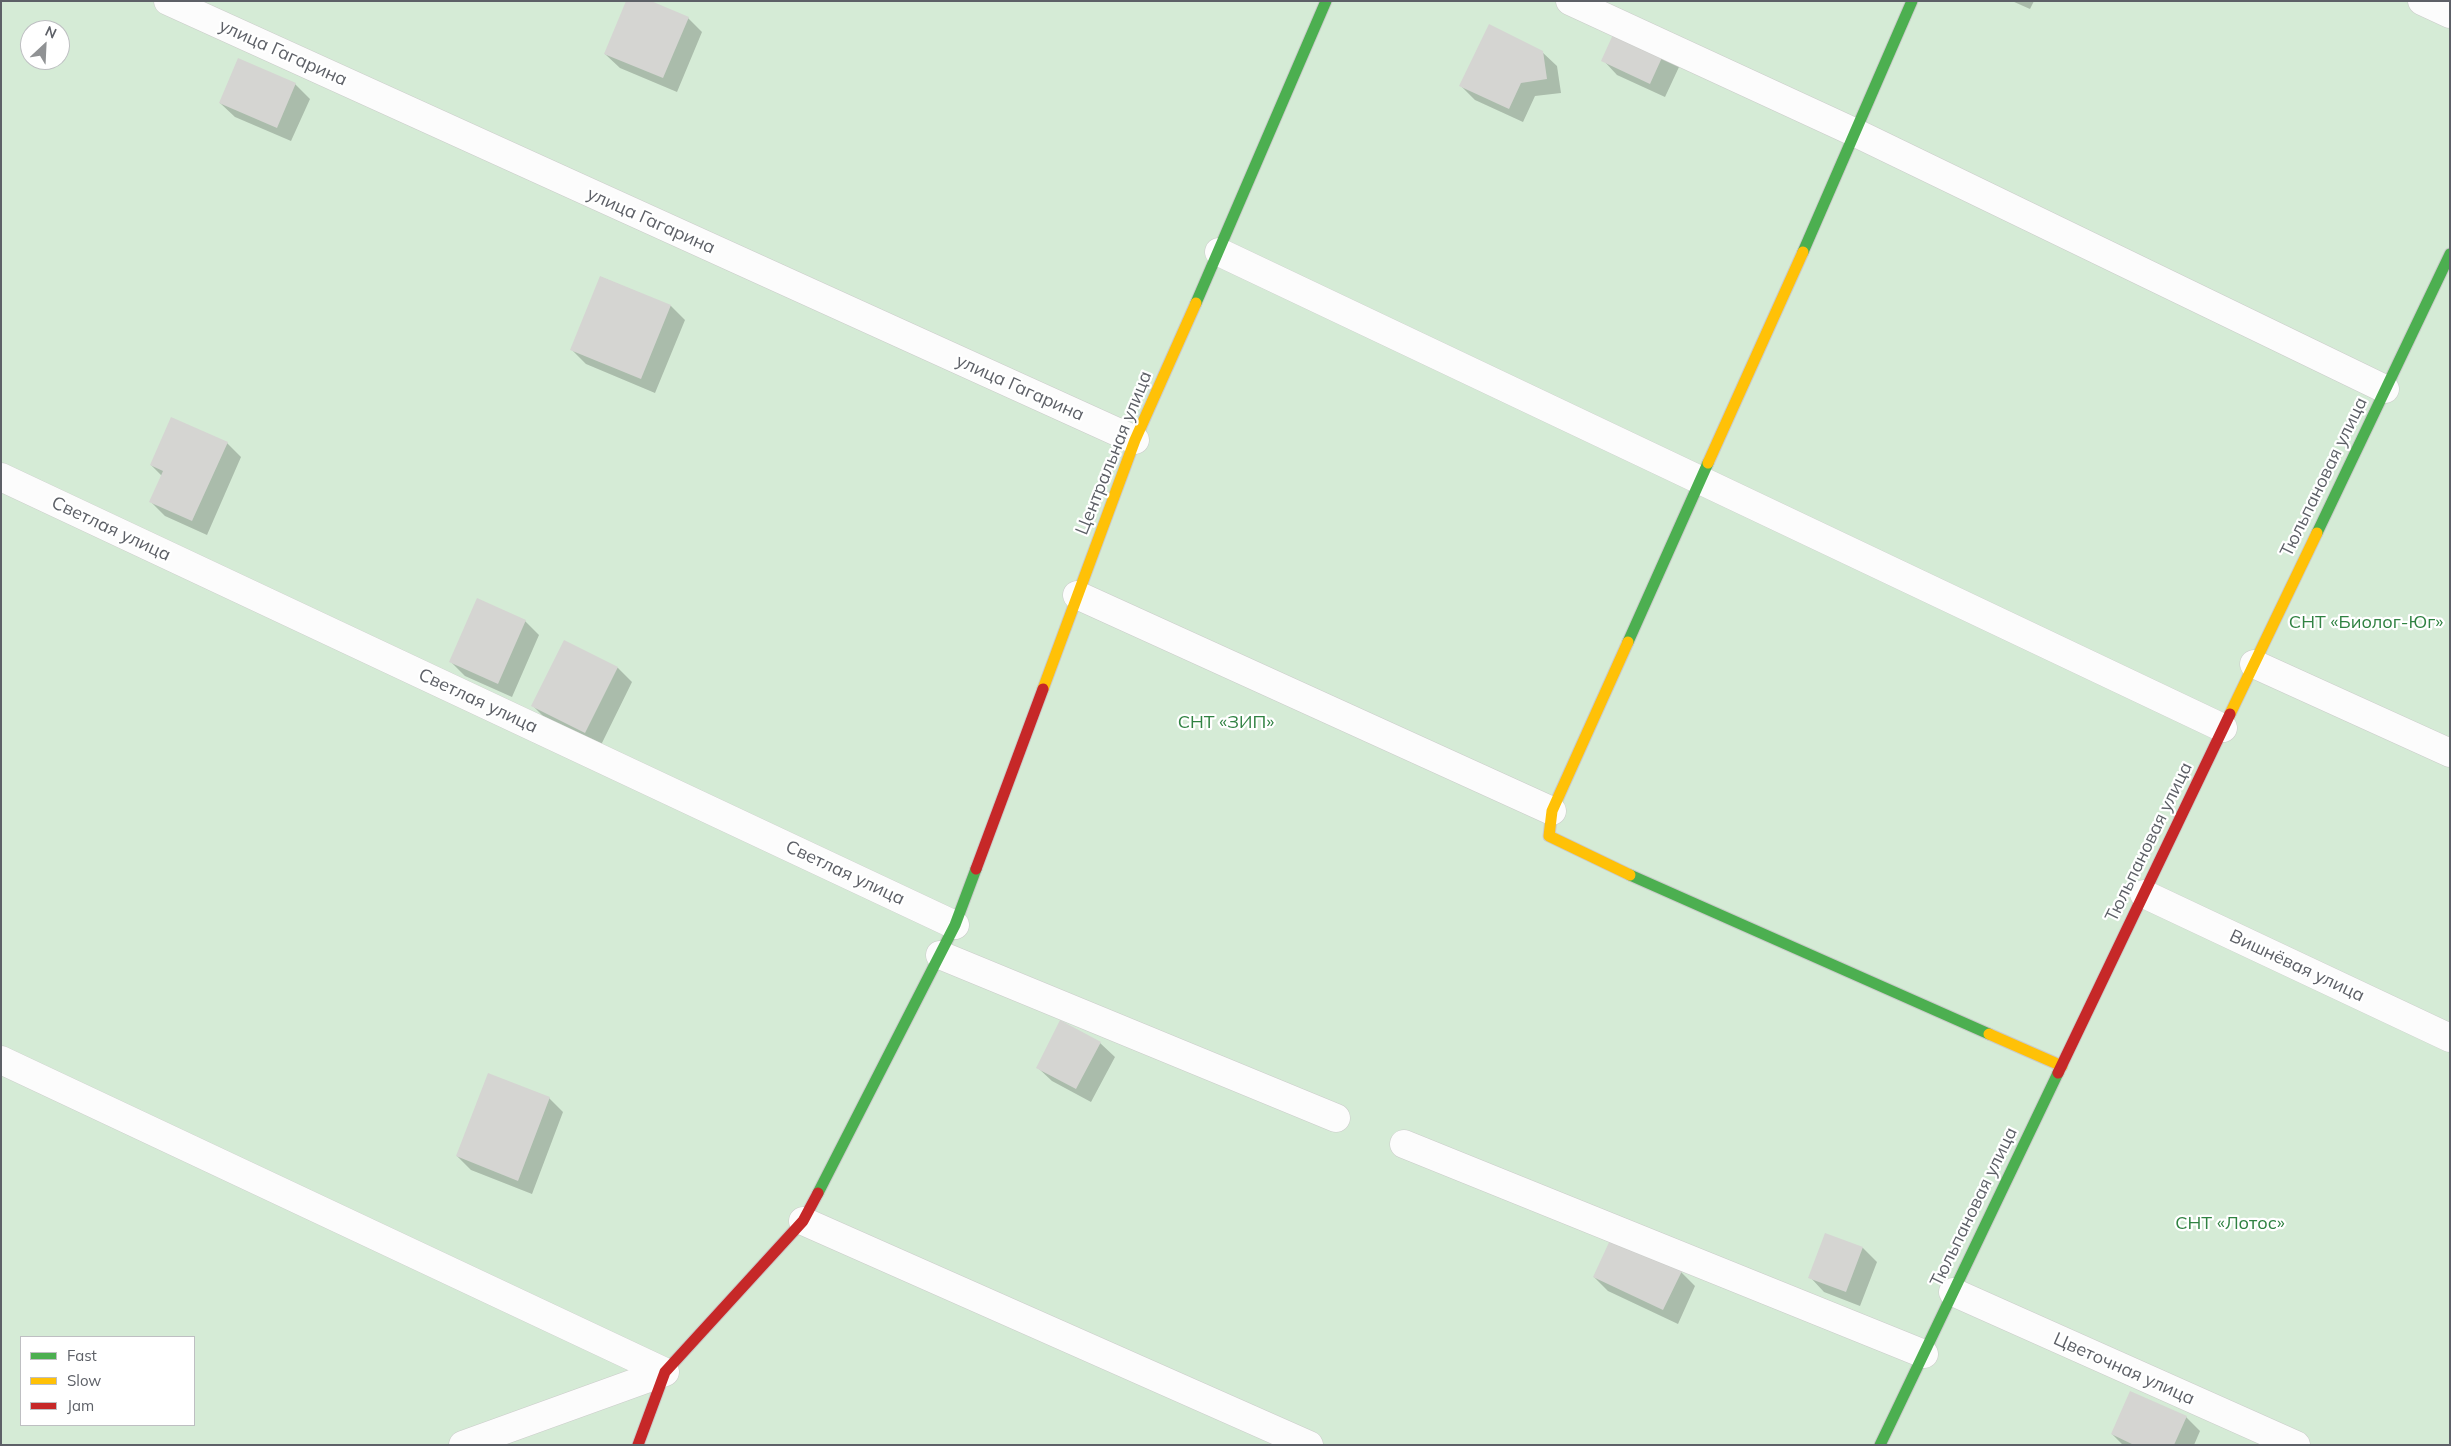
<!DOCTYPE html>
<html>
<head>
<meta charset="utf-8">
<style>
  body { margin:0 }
  #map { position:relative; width:2451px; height:1446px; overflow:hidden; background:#eeeee8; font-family:Mulish,sans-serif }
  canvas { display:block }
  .frame { position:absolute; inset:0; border:2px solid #5d6067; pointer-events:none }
  .legend { position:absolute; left:20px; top:1336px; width:175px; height:90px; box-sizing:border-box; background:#fff; border:1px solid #bebfc2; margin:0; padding:6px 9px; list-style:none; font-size:15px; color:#5d6067 }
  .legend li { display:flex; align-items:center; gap:10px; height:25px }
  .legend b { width:25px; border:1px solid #bebfc2 }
  .north { position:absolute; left:20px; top:20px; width:50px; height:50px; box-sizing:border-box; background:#fff; border:1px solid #bebfc2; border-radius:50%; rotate:25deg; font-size:14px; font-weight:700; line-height:20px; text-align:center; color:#5d6067 }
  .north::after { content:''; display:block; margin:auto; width:18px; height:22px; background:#909294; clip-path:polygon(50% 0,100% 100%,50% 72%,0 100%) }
</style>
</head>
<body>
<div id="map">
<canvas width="2451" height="1446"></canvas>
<div class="frame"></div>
<ul class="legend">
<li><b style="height:6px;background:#4caf50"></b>Fast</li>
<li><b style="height:6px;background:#ffc107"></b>Slow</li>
<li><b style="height:6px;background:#c62828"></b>Jam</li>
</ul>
<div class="north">N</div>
</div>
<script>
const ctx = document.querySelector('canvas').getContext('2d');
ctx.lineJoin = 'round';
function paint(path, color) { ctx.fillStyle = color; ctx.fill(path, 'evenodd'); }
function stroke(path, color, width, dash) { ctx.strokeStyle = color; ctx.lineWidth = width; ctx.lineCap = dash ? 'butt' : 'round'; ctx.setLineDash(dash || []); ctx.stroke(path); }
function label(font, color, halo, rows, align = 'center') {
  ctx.font = font + ' Mulish,sans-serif'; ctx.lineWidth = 4.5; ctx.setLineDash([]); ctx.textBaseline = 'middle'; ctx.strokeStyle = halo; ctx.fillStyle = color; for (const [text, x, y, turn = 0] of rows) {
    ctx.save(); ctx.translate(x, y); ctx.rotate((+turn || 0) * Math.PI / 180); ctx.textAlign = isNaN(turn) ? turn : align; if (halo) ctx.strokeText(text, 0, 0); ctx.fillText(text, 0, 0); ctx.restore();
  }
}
paint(new Path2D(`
  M1,1H2450V1445H1ZM30,30H60V60H30ZM21,1337H194V1425H21Z`), '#d5ebd6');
paint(new Path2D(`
  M2012,1H2034L2030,9Z
  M688,18L702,32L677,92L620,68L605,54Z
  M1542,52L1557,66L1561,93L1535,96L1523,122L1475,100L1461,86Z
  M1665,52L1679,67L1665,97L1617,75L1603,60Z
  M295,84L310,99L291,141L235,117L220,103Z
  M601,277L671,306L685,320L655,393L586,364L572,350Z
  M227,443L241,457L207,535L165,516L151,502L162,476L151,465Z
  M525,621L539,635L512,697L465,676L451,662Z
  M565,642L618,668L632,682L600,747L547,720L533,706Z
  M1100,1043L1115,1057L1091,1102L1052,1081L1037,1067Z
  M549,1098L563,1112L532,1194L471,1170L457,1156Z
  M1826,1235L1863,1248L1877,1262L1860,1306L1824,1292L1810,1277Z
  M1681,1272L1695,1286L1678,1324L1608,1291L1594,1277Z
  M2186,1417L2200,1431L2194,1445H2123L2112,1434Z`), '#0003');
paint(new Path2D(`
  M626,1H651L689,17L663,78L604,54Z
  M1489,24L1543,51L1547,79L1521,83L1509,109L1459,86Z
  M1616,28L1665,51L1650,84L1601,61Z
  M238,58L296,83L277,128L219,103Z
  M600,276L671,305L641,379L570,350Z
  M171,417L228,442L192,521L149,502L163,471L150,465Z
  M477,598L526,620L498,684L449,662Z
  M564,640L618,667L585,733L531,706Z
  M1060,1020L1101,1042L1076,1089L1036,1068Z
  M488,1073L550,1097L518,1181L456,1156Z
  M1825,1233L1863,1247L1846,1292L1808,1278Z
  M1611,1238L1682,1271L1663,1310L1593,1277Z
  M2130,1391L2187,1416L2174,1445H2134L2111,1434Z`), '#d5d5d2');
const street = new Path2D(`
  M168,1L1135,440
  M1570,1L1856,133L2385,389
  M2422,1L2450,14
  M1219,252L2223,728
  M1,477L955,925
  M1077,595L1552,811
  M2254,664L2450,753
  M2144,894L2450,1038
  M940,955L1336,1118
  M1,1060L665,1372
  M1404,1144L1924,1354
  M803,1221L1309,1445
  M1953,1292L2296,1445
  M463,1445L665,1372`);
const fast = new Path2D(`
  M1803,252L1912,1
  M1196,303L1326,1
  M2317,533L2450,254
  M1628,642L1708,463
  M1630,875L1989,1034
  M818,1193L955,925L976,869
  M1880,1445L2058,1073`);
const slow = new Path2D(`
  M1708,463L1803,252
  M1628,642L1552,811L1549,836L1630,875
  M1043,689L1135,440L1196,303
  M2230,714L2317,533
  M1989,1034L2062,1066`);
const jam = new Path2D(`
  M976,869L1043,689
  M2058,1073L2230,714
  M638,1445L665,1372L803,1221L818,1193`);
stroke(street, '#cbccca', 29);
stroke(fast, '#cacbca', 13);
stroke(slow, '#cacbca', 13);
stroke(jam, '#cacbca', 13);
stroke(street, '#fcfcfc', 28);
stroke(fast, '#4caf50', 11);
stroke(slow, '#ffc107', 11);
stroke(jam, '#c62828', 11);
label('18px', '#5d6067', '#fff', [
  ["улица Гагарина",283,53,24],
  ["улица Гагарина",651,221,24],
  ["улица Гагарина",1020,388,24],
  ["Центральная улица",1114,453,-68],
  ["Тюльпановая улица",2324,477,-64],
  ["Светлая улица",111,529,25],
  ["Светлая улица",478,701,25],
  ["Тюльпановая улица",2149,842,-64],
  ["Светлая улица",845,873,25],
  ["Вишнёвая улица",2297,966,25],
  ["Тюльпановая улица",1974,1207,-64],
  ["Цветочная улица",2124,1369,24]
]);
label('18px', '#308242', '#fff', [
  ["СНТ «Биолог-Юг»",2366,623],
  ["СНТ «ЗИП»",1226,723],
  ["СНТ «Лотос»",2230,1224]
]);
</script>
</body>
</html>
